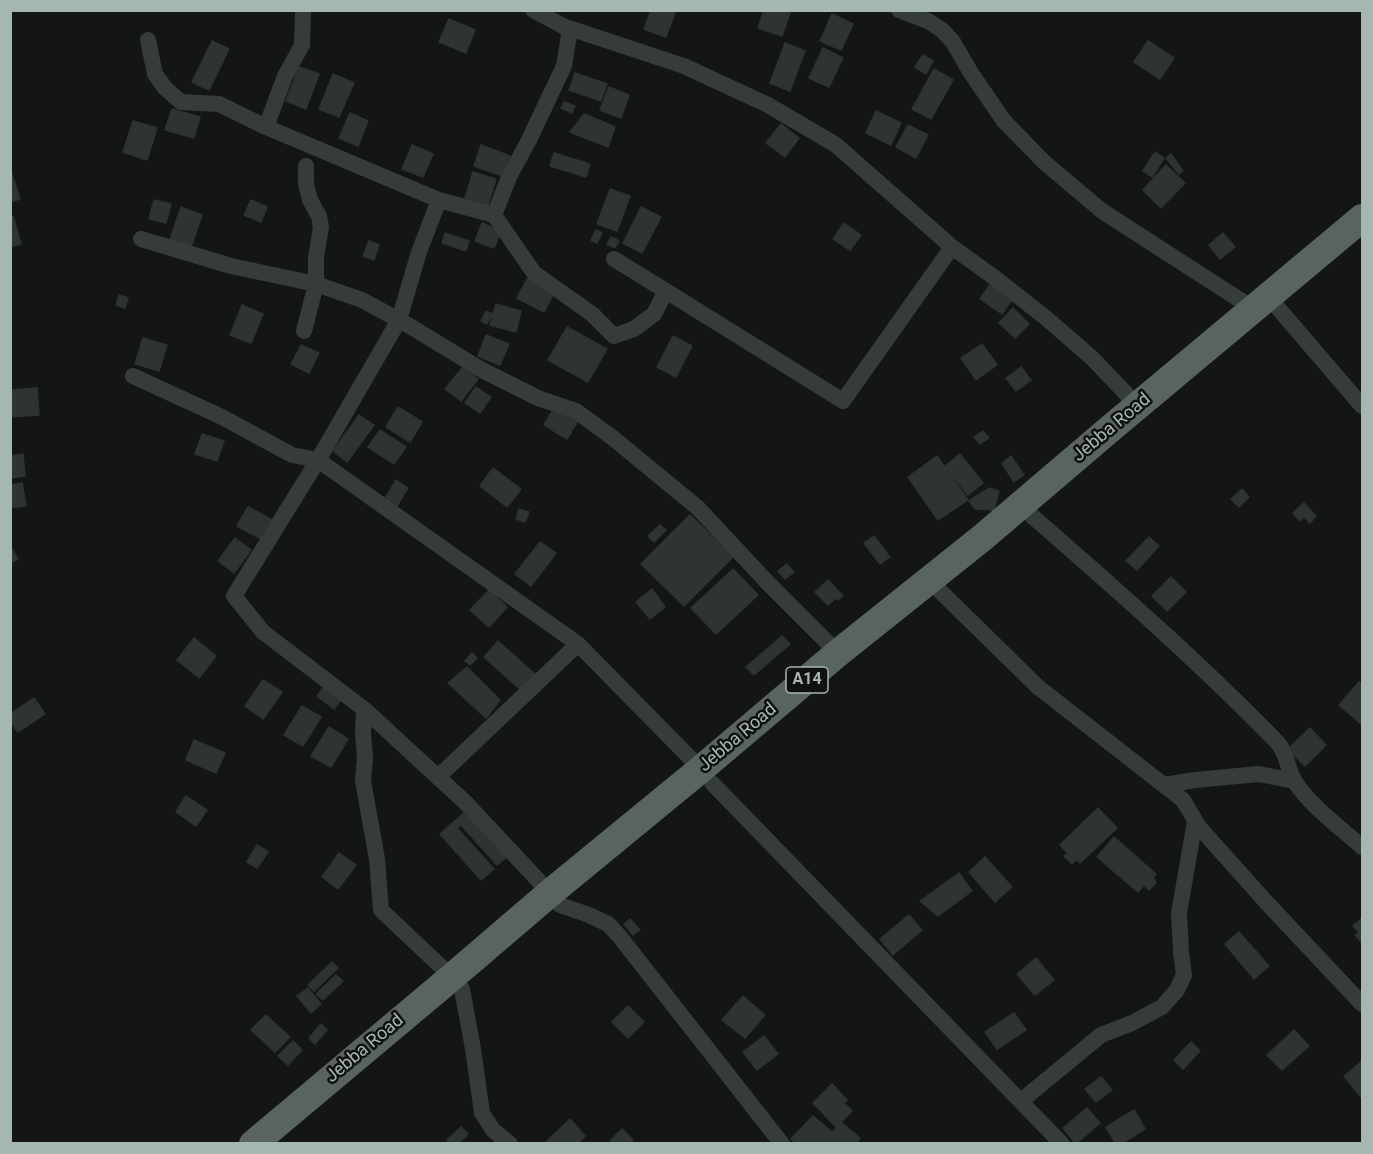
<!DOCTYPE html>
<html>
<head>
<meta charset="utf-8">
<style>
  body { margin:0 }
  #map { position:relative; width:1373px; height:1154px; overflow:hidden; background:#141616; font-family:Roboto,sans-serif }
  canvas { display:block }
  .frame { position:absolute; inset:0; border:12px solid #a5b8b0; pointer-events:none }
</style>
</head>
<body>
<div id="map">
<canvas width="1373" height="1154"></canvas>
<div class="frame"></div>
</div>
<script>
const ctx = document.querySelector('canvas').getContext('2d');
ctx.lineJoin = 'round';
function paint(path, color) { ctx.fillStyle = color; ctx.fill(path, 'evenodd'); }
function stroke(path, color, width, dash) { ctx.strokeStyle = color; ctx.lineWidth = width; ctx.lineCap = dash ? 'butt' : 'round'; ctx.setLineDash(dash || []); ctx.stroke(path); }
function label(font, color, halo, rows, align = 'center') {
  ctx.font = font + ' Roboto,sans-serif'; ctx.lineWidth = 5; ctx.setLineDash([]); ctx.textBaseline = 'middle'; ctx.strokeStyle = halo; ctx.fillStyle = color; for (const [text, x, y, turn = 0] of rows) {
    ctx.save(); ctx.translate(x, y); ctx.rotate((+turn || 0) * Math.PI / 180); ctx.textAlign = isNaN(turn) ? turn : align; if (halo) ctx.strokeText(text, 0, 0); ctx.fillText(text, 0, 0); ctx.restore();
  }
}
const building = new Path2D(`
  M651,10H676L666,37L644,29Z
  M764,10H791L782,36L758,28Z
  M832,14L853,24L841,50L820,41Z
  M449,19L475,30L466,53L439,42Z
  M212,41L229,49L209,90L192,82Z
  M1148,41L1174,58L1160,79L1134,62Z
  M785,43L805,51L790,91L770,83Z
  M823,48L843,58L829,87L809,78Z
  M923,55L933,61L926,74L915,67Z
  M299,67L319,74L306,109L286,101Z
  M934,69L953,80L931,119L912,109Z
  M575,73L607,84L601,101L569,90Z
  M333,74L354,83L339,117L319,109Z
  M609,87L629,95L621,118L600,110Z
  M564,102L575,106L572,113L561,108Z
  M172,109L200,117L194,138L165,130Z
  M876,111L901,123L891,145L866,133Z
  M350,113L368,121L358,146L339,138Z
  M584,114L615,127L608,147L570,132Z
  M133,121L157,128L147,160L123,152Z
  M781,124L799,138L785,157L766,143Z
  M908,125L928,135L916,158L896,147Z
  M412,145L433,154L423,177L402,169Z
  M481,145L510,156L503,176L474,166Z
  M1155,152L1164,158L1152,177L1143,171Z
  M554,153L590,164L586,177L550,166Z
  M1171,154L1183,171L1179,174L1166,158Z
  M1166,165L1185,183L1161,208L1143,190Z
  M473,172L496,179L488,205L465,198Z
  M10,174H12L20,199L10,202Z
  M610,189L630,196L617,231L597,224Z
  M154,200L171,204L166,223L149,219Z
  M251,200L267,207L261,222L244,215Z
  M181,207L202,215L190,250L169,242Z
  M641,207L661,217L642,253L623,243Z
  M13,216L21,244L10,247V217Z
  M482,223L501,231L494,248L475,241Z
  M844,223L861,235L850,250L833,239Z
  M596,230L602,233L597,243L591,240Z
  M445,233L469,241L466,251L442,243Z
  M1223,233L1235,247L1220,259L1209,245Z
  M611,237L619,241L615,248L607,244Z
  M369,241L379,245L374,260L363,256Z
  M527,279L554,293L544,312L517,298Z
  M991,283L1013,298L1002,314L980,299Z
  M119,295L128,298L125,308L116,305Z
  M496,304L521,311L516,332L490,325Z
  M242,305L263,314L251,343L230,335Z
  M1013,308L1029,324L1015,338L999,323Z
  M486,311L492,314L487,324L481,321Z
  M567,327L607,349L588,382L548,360Z
  M486,335L509,344L500,365L478,356Z
  M673,336L692,346L676,377L657,367Z
  M143,338L167,345L159,371L135,364Z
  M982,344L997,365L976,380L961,358Z
  M301,345L319,353L309,373L291,364Z
  M463,367L478,379L461,401L445,389Z
  M1021,367L1031,380L1016,391L1006,378Z
  M476,387L491,397L480,413L465,403Z
  M37,388L39,415L10,417V390Z
  M398,407L422,422L410,442L386,427Z
  M554,408L577,422L567,439L544,425Z
  M359,415L374,425L347,462L333,451Z
  M380,430L406,447L394,464L368,447Z
  M983,431L989,438L980,444L974,437Z
  M202,434L224,441L217,461L195,454Z
  M23,454L25,476L10,478V456Z
  M960,454L983,483L968,495L945,466Z
  M937,456L968,500L938,520L908,477Z
  M1011,456L1024,475L1014,482L1002,463Z
  M493,468L521,489L507,507L480,486Z
  M396,480L408,488L397,506L385,499Z
  M22,483L26,506L10,508V485Z
  M989,488L999,491L994,510L975,509L969,501Z
  M1242,489L1249,497L1239,507L1231,499Z
  M1304,503L1316,516L1310,523L1304,517L1300,521L1293,513Z
  M248,507L274,521L263,540L237,526Z
  M519,509L529,512L525,522L516,519Z
  M690,515L733,557L684,606L641,564Z
  M660,525L666,530L654,542L648,536Z
  M874,536L890,557L880,564L864,543Z
  M1149,537L1159,546L1137,570L1126,561Z
  M235,538L251,550L234,573L218,561Z
  M540,542L556,553L531,586L515,574Z
  M10,546L18,559L10,563Z
  M787,564L794,572L785,579L778,571Z
  M733,569L758,595L716,634L691,608Z
  M1171,577L1186,592L1167,611L1152,596Z
  M828,580L843,596L838,600L836,598L828,605L815,592Z
  M652,589L665,607L650,619L636,602Z
  M489,590L507,607L489,627L470,610Z
  M782,636L790,644L754,675L746,667Z
  M194,638L216,656L199,678L177,660Z
  M498,641L536,675L522,691L484,657Z
  M472,653L477,658L470,665L465,661Z
  M467,667L500,700L486,718L448,683Z
  M263,680L282,692L263,719L245,706Z
  M1359,682L1362,685V725L1339,705Z
  M323,688L340,701L334,709L317,696Z
  M34,698L45,714L18,732L10,721V714Z
  M302,706L321,717L303,746L284,735Z
  M329,727L348,739L331,767L311,756Z
  M1310,728L1326,745L1305,766L1288,749Z
  M194,740L225,753L216,773L186,760Z
  M186,796L207,810L196,826L176,812Z
  M1098,808L1117,828L1080,863L1076,859L1072,864L1064,856L1068,853L1060,845Z
  M468,809L509,855L497,865L461,825L457,828L494,869L481,880L440,834Z
  M1114,837L1156,874L1153,877L1156,883L1149,890L1144,885L1138,892L1097,857Z
  M257,845L268,852L257,868L247,862Z
  M339,853L356,865L338,889L322,877Z
  M985,857L1012,887L995,902L969,872Z
  M959,873L972,891L938,916L920,901Z
  M909,915L922,930L893,955L880,939Z
  M1362,918V943L1355,935L1359,932L1353,926Z
  M630,919L640,930L633,935L624,924Z
  M1239,932L1269,966L1254,979L1225,944Z
  M1036,958L1054,980L1035,995L1017,974Z
  M332,962L338,968L314,991L308,985Z
  M336,975L343,981L323,1000L316,994Z
  M308,988L321,1004L311,1013L297,996Z
  M743,996L765,1015L745,1038L722,1020Z
  M628,1006L644,1022L628,1038L612,1022Z
  M1014,1013L1026,1030L997,1049L985,1032Z
  M266,1015L290,1037L275,1052L251,1030Z
  M321,1024L327,1030L315,1044L309,1038Z
  M1294,1030L1309,1046L1282,1070L1267,1055Z
  M764,1036L778,1054L757,1070L743,1052Z
  M293,1041L302,1050L288,1065L278,1056Z
  M1191,1042L1200,1051L1183,1069L1174,1060Z
  M1362,1061V1096L1361,1097L1344,1076Z
  M1101,1077L1112,1090L1096,1102L1085,1089Z
  M832,1084L847,1100L844,1103L852,1111L836,1127L813,1103Z
  M1087,1108L1100,1123L1076,1144L1063,1128Z
  M1134,1110L1145,1129L1121,1144H1116L1106,1127Z
  M813,1116L832,1132L822,1144H796L791,1139Z
  M570,1119L585,1136L577,1144H544Z
  M841,1122L860,1138L856,1144H823Z
  M461,1127L468,1134L458,1144H450L447,1140Z
  M622,1129L633,1140L629,1144H613L610,1141Z`);
paint(building, '#2f3332');
stroke(building, '#2e3332', 1.5);
stroke(new Path2D(`
  M303,10L302,45L285,76L266,127L439,200L494,215
  M533,10L563,26L684,66L768,105L836,145L952,247L995,278L1046,318L1092,358L1138,406
  M899,10L928,21L942,30L953,42L971,73L1004,121L1044,162L1102,211L1254,309
  M570,29L564,66L529,140L510,175L494,215L534,273L592,314L614,336L634,329L654,314L666,291L614,259
  M148,40L155,74L165,88L181,102L219,104L266,127
  M439,200L419,252L399,320L318,460L234,596L263,632L364,709L466,803L550,893
  M141,239L231,266L316,284L362,300L408,325L482,370L538,398L576,411L613,438L698,508L767,582L838,653
  M666,291L843,401L952,247
  M1278,308L1362,406
  M304,331L316,284V257L321,227L319,216L310,200L306,184V166
  M133,376L222,417L292,455L318,460L578,644L438,777
  M1032,516C1116,589 1200,663 1277,742C1287,752 1287,768 1294,780C1305,801 1343,830 1362,847
  M940,591L1038,687L1183,800L1199,827L1267,903L1362,1004
  M578,644L701,769
  M364,709L363,733L365,758L363,781L377,859L381,910L452,977
  M712,783L1062,1144
  M1164,785L1195,780L1259,774L1294,781
  M560,905L589,915L608,924L620,937L782,1144
  M462,989L473,1049L482,1113L493,1130L510,1144
  M1021,1101L1101,1035L1132,1023L1162,1007L1177,990L1184,975L1181,952L1179,913L1195,821`), '#353c3a', 16);
stroke(new Path2D(`
  M253,1144L452,977L550,893L701,769L838,653L982,538L1111,428L1362,218`), '#596460', 28);
for (const [x, y, w] of [
  [807,680,42]
]) { const box = new Path2D(); box.roundRect(x - w / 2, y - 13, w, 26, 4.5); ctx.fillStyle = '#0f1111'; ctx.fill(box); stroke(box, '#a5b8b0', 1.5); }
label('bold 16px', '#a5b8b0', null, [
  ["A14",807,680]
]);
label('18px', '#a5b8b0', '#0f1111', [
  ["Jebba Road",1112,428,-40],
  ["Jebba Road",738,738,-40],
  ["Jebba Road",365,1049,-40]
]);
</script>
</body>
</html>
